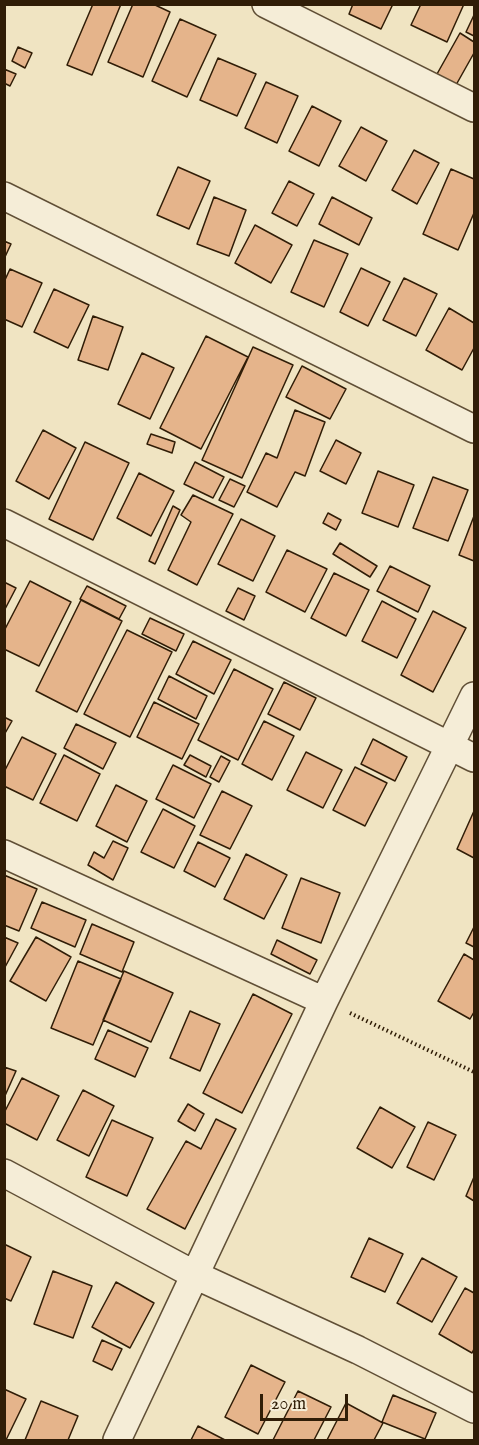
<!DOCTYPE html>
<html>
<head>
<meta charset="utf-8">
<style>
  body { margin:0 }
  #map { position:relative; width:479px; height:1445px; overflow:hidden; background:#f0e4c2; font-family:"IM FELL English",serif }
  canvas { display:block }
  .frame { position:absolute; inset:0; border:6px solid #301d07; pointer-events:none }
  .scale { position:absolute; left:260px; top:1394px; width:88px; height:27px; box-sizing:border-box; border:3px solid #301d07; border-top:0; padding-left:8px; font-size:18px; line-height:21px; white-space:nowrap; color:#301d07; -webkit-text-stroke:4px #f5edd7; paint-order:stroke }
</style>
</head>
<body>
<div id="map">
<canvas width="479" height="1445"></canvas>
<div class="frame"></div>
<div class="scale">20 m</div>
</div>
<script>
const ctx = document.querySelector('canvas').getContext('2d');
ctx.lineJoin = 'round';
function paint(path, color) { ctx.fillStyle = color; ctx.fill(path, 'evenodd'); }
function stroke(path, color, width, dash) { ctx.strokeStyle = color; ctx.lineWidth = width; ctx.lineCap = dash ? 'butt' : 'round'; ctx.setLineDash(dash || []); ctx.stroke(path); }
const building = new Path2D(`
  M93,4H121L92,75L67,65Z
  M133,4H153L170,12L143,77L108,62Z
  M353,4H393L381,29L349,14Z
  M421,4H464L447,42L411,25Z
  M474,15V36L466,32Z
  M180,19L216,35L187,97L152,81Z
  M460,33L474,42V53L456,85L437,74Z
  M18,47L32,53L25,68L12,61Z
  M218,58L256,74L237,116L200,100Z
  M4,69L16,74L10,86L4,83Z
  M266,82L298,96L277,143L245,128Z
  M312,106L341,121L319,166L289,151Z
  M361,127L387,141L366,181L339,166Z
  M414,150L439,163L417,204L392,190Z
  M178,167L210,181L189,229L157,215Z
  M451,169L474,179V213L458,250L423,234Z
  M289,181L314,194L297,226L272,213Z
  M214,197L246,210L229,256L197,244Z
  M332,197L372,218L359,245L319,224Z
  M255,225L292,245L271,283L235,263Z
  M314,240L348,254L324,307L291,292Z
  M4,241L11,244L4,259Z
  M361,268L390,282L368,326L340,312Z
  M10,269L42,283L22,327L4,319V282Z
  M404,278L437,294L416,336L383,320Z
  M54,289L89,305L68,348L34,332Z
  M449,308L474,323V348L462,370L426,350Z
  M93,316L123,327L108,370L78,360Z
  M206,336L248,357L201,449L160,428Z
  M253,347L293,365L242,478L202,460Z
  M142,353L174,368L150,419L118,404Z
  M302,366L346,389L330,419L286,397Z
  M295,410L325,422L305,476L295,472L277,507L247,492L266,453L277,458Z
  M43,430L76,448L49,499L16,481Z
  M151,434L175,442L172,453L147,444Z
  M336,440L361,453L346,484L320,471Z
  M85,442L129,463L93,540L49,519Z
  M195,462L224,477L213,498L184,484Z
  M378,471L414,485L398,527L362,513Z
  M139,473L174,491L151,536L117,518Z
  M433,477L468,490L448,541L413,528Z
  M230,479L245,486L234,507L219,500Z
  M193,495L233,514L197,585L168,570L191,522L181,515Z
  M173,506L180,510L155,564L149,561Z
  M328,513L341,520L336,530L323,523Z
  M474,516V561L459,555Z
  M241,519L275,536L253,581L218,564Z
  M340,543L377,566L370,577L333,554Z
  M287,550L327,569L305,612L266,592Z
  M390,566L430,586L418,612L377,591Z
  M334,573L369,590L346,636L311,618Z
  M30,581L71,602L39,666L4,649V631Z
  M4,582L16,588L4,611Z
  M87,586L126,606L119,619L80,599Z
  M238,588L255,596L244,620L226,611Z
  M81,600L122,621L77,712L36,691Z
  M382,601L416,619L397,658L362,641Z
  M433,611L466,628L433,692L401,675Z
  M150,618L184,634L176,651L142,634Z
  M127,630L172,652L130,737L84,714Z
  M193,641L231,660L214,694L176,674Z
  M234,669L273,689L238,760L198,740Z
  M169,676L207,696L196,719L158,699Z
  M284,682L316,698L300,730L268,714Z
  M154,702L199,724L182,759L137,737Z
  M4,717L12,721L4,735Z
  M264,721L294,736L272,780L242,764Z
  M76,724L116,743L103,769L64,748Z
  M22,737L56,754L33,800L4,786V772Z
  M373,739L407,757L395,781L361,764Z
  M306,752L342,770L323,808L287,790Z
  M64,755L100,774L77,821L40,803Z
  M190,755L211,766L206,777L184,765Z
  M221,756L230,761L219,782L210,777Z
  M173,765L211,784L194,818L156,799Z
  M355,767L387,783L365,826L333,810Z
  M116,785L147,801L127,842L96,826Z
  M222,791L252,806L230,849L200,835Z
  M163,809L195,826L174,868L141,852Z
  M474,811V858L457,849Z
  M113,841L128,848L113,880L88,865L94,852L104,858Z
  M198,842L230,858L215,887L184,871Z
  M246,854L287,875L264,919L224,899Z
  M4,875L37,889L19,931L4,925Z
  M301,878L340,893L321,943L282,928Z
  M42,902L86,920L75,947L31,928Z
  M92,924L134,942L122,972L80,954Z
  M474,927V947L466,943Z
  M4,937L18,943L4,969Z
  M36,937L71,957L46,1001L10,981Z
  M277,940L317,960L310,974L271,954Z
  M464,954L474,960V1012L470,1019L438,1001Z
  M78,961L121,979L93,1045L51,1028Z
  M124,971L173,993L151,1042L103,1020Z
  M253,994L292,1014L242,1113L203,1093Z
  M190,1011L220,1024L200,1071L170,1058Z
  M108,1030L148,1048L135,1077L95,1059Z
  M4,1067L16,1071L4,1098Z
  M22,1078L59,1096L37,1140L4,1123V1113Z
  M83,1090L114,1106L89,1156L57,1140Z
  M188,1104L204,1114L195,1131L178,1121Z
  M380,1107L415,1127L392,1168L357,1148Z
  M216,1119L236,1129L185,1229L147,1209L186,1141L201,1149Z
  M112,1120L153,1138L127,1196L86,1177Z
  M428,1122L456,1135L434,1180L407,1167Z
  M474,1177V1201L466,1196Z
  M369,1238L403,1254L385,1292L351,1277Z
  M4,1244L31,1257L11,1301L4,1298Z
  M422,1258L457,1277L432,1322L397,1303Z
  M53,1271L92,1286L73,1338L34,1324Z
  M116,1282L154,1303L130,1348L92,1327Z
  M465,1288L474,1293V1349L472,1353L439,1334Z
  M102,1340L122,1349L112,1370L93,1361Z
  M251,1365L285,1382L258,1434L225,1417Z
  M4,1389L26,1399L6,1440H4Z
  M298,1391L331,1407L314,1440H273Z
  M393,1395L436,1413L425,1439L382,1422Z
  M41,1401L78,1416L68,1440H25Z
  M346,1403L383,1423L374,1440H327Z
  M198,1426L225,1440H191Z`);
paint(building, '#e5b48b');
stroke(building, '#301d07', 1.5);
const street = new Path2D(`
  M266,4L474,108
  M4,196L474,429
  M4,523L474,758
  M4,854L324,1001
  M4,1173L195,1275L358,1350L474,1409
  M117,1440L324,1001L474,696`);
stroke(street, '#604f36', 30);
stroke(new Path2D(`
  M350,1013L474,1072`), '#301d07', 4, [1.5, 3]);
stroke(street, '#f5edd7', 27);
</script>
</body>
</html>
